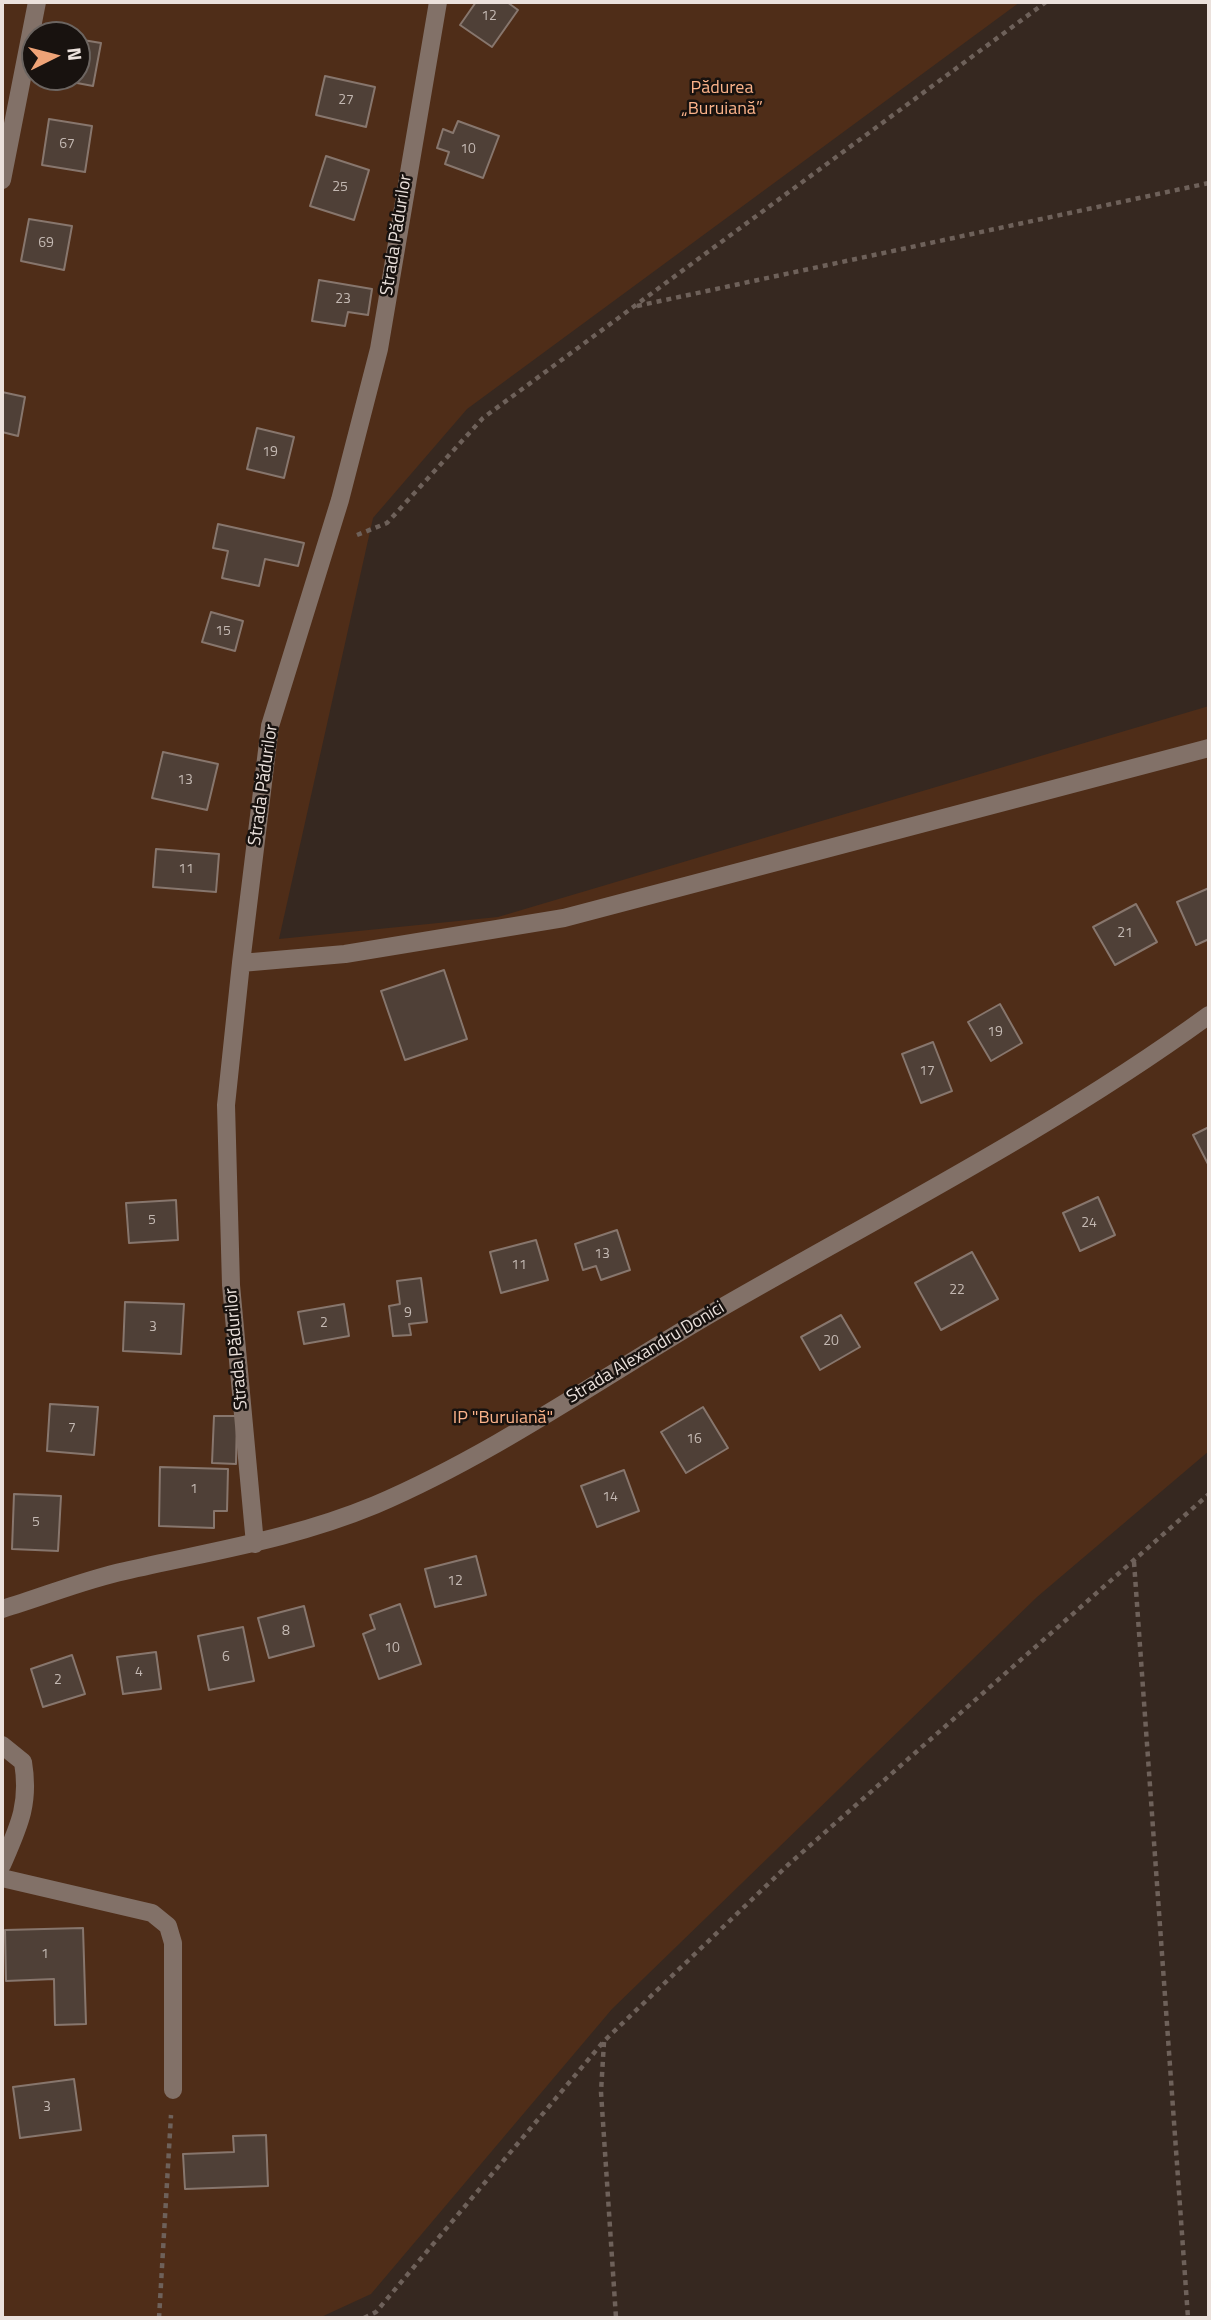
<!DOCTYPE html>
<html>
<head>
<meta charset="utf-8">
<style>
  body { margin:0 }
  #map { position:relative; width:1211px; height:2320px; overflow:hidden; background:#362820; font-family:"Titillium Web",sans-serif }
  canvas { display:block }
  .frame { position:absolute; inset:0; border:4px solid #ebe1dc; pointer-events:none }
  .north { position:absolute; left:21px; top:21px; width:70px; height:70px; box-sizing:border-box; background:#18120f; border:2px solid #6c6561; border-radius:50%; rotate:84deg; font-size:19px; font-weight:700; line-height:28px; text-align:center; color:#ebe1dc }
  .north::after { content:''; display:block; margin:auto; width:24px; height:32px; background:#efa377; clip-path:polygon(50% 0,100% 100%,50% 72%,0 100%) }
</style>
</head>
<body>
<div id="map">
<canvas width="1211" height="2320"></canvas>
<div class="frame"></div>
<div class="north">N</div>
</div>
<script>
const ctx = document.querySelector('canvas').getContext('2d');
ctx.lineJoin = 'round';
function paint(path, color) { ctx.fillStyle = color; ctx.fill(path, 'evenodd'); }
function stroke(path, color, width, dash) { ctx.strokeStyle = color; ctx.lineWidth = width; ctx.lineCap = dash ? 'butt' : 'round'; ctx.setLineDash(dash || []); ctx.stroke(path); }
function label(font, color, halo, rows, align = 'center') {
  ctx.font = font + ' "Titillium Web",sans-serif'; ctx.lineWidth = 5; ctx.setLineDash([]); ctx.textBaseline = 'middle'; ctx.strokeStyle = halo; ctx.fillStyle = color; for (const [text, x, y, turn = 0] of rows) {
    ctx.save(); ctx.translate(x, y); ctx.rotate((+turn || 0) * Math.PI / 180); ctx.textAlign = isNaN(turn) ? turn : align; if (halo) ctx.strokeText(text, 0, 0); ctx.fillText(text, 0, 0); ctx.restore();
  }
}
paint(new Path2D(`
  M2,2H1020L467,409L373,518L279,939L498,917L1209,706V1451L1037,1597L612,2009L371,2294L319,2318H2ZM35,35H77V77H35Z`), '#4f2d18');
const building = new Path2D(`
  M476,2H507L518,10L492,47L460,25Z
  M77,39L101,43L93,86L45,77H77Z
  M325,76L375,87L366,127L316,115Z
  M49,119L92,126L85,172L42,165Z
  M458,121L499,136L483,178L445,164L449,152L437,148L443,129L453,133Z
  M326,156L369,170L354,220L310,206Z
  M29,219L72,226L64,270L21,261Z
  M319,280L372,289L368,315L348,312L345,326L312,321Z
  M2,392L25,397L18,436L2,432Z
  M257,428L294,437L284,478L247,469Z
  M218,524L304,543L298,566L265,559L259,586L222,578L228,551L213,548Z
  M211,612L243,621L235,651L202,642Z
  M163,752L218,764L207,810L152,798Z
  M156,849L219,854L216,892L153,887Z
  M1209,888V939L1196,945L1177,902Z
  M1136,904L1157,942L1115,965L1093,927Z
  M444,970L467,1039L405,1060L381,991Z
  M1000,1004L1022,1043L991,1061L968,1022Z
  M933,1042L952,1091L921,1103L902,1054Z
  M1209,1127V1166L1193,1135Z
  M1098,1197L1115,1235L1080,1251L1063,1213Z
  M176,1200L178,1240L129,1243L126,1203Z
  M617,1230L630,1270L601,1280L596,1266L583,1270L575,1244Z
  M536,1240L548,1280L501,1293L490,1252Z
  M972,1252L998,1299L941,1330L915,1283Z
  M421,1278L427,1322L409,1324L411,1335L393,1336L389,1306L400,1304L397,1281Z
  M125,1302L184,1304L181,1354L123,1351Z
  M344,1304L349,1336L304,1344L298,1312Z
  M841,1315L860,1347L820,1370L801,1337Z
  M50,1404L98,1407L94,1455L47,1451Z
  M703,1407L728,1448L686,1473L661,1432Z
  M214,1416H237L236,1464L212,1463Z
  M160,1467L228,1469L227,1511H214V1528L159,1526Z
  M624,1470L639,1511L597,1527L581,1486Z
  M14,1494L61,1496L58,1551L12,1549Z
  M476,1556L486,1595L435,1607L425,1569Z
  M400,1604L421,1664L379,1679L363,1634L375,1629L370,1615Z
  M304,1606L314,1646L269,1658L258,1618Z
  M243,1627L254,1681L209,1690L198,1636Z
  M156,1652L161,1689L123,1694L117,1657Z
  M72,1655L85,1694L43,1707L31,1669Z
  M83,1928L86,2024L55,2025L54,1979L6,1981L5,1930Z
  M74,2079L81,2130L20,2138L13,2087Z
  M266,2135L268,2186L185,2189L183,2154L234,2152L233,2136Z`);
paint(building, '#4f4037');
stroke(building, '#87766d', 2);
stroke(new Path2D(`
  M637,306L1209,183
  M357,535L387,523L483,418L1046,2
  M1134,1562L1188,2318
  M604,2042L601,2092L616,2318
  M159,2318L171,2115
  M364,2318L376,2312L604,2041L789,1864L1209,1494`), '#6e615a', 4.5, [5, 5]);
stroke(new Path2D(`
  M2,180L37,2
  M241,963L345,954L564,918L1209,748
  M255,1544L231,1285L226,1105L241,963L270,726L340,500L379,349L438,2
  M2,1609C43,1597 83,1580 125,1571C212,1551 293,1539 375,1505C492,1455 598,1380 707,1316C876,1218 1051,1130 1209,1015
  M2,1745L23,1762C30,1804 19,1826 2,1865
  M2,1878L152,1913L168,1926L173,1943V2090`), '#827168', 18);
label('14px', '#c4b9b3', null, [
  ["12",489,17],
  ["27",346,101],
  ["67",67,145],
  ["10",468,150],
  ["25",340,188],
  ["69",46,244],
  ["23",343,300],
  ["19",270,453],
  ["15",223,632],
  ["13",185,781],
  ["11",186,870],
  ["21",1125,934],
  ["19",995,1033],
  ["17",927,1072],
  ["5",152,1221],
  ["24",1089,1224],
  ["13",602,1255],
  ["11",519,1266],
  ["22",957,1291],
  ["9",408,1314],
  ["2",324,1324],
  ["3",153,1328],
  ["20",831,1342],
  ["7",72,1429],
  ["16",694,1440],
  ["1",194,1490],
  ["14",610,1498],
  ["5",36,1523],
  ["12",455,1582],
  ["8",286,1632],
  ["10",392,1649],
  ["6",226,1658],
  ["4",139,1673],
  ["2",58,1681],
  ["1",45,1955],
  ["3",47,2108]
]);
label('18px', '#fcb38a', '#18120f', [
  ["Pădurea",722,89],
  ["„Buruiană”",722,110],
  ["IP \"Buruiană\"",503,1419]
]);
label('18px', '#ebe1dc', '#18120f', [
  ["Strada Pădurilor",397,235,-81],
  ["Strada Pădurilor",264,785,-82],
  ["Strada Pădurilor",237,1349,-95],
  ["Strada Alexandru Donici",646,1353,-31]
]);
</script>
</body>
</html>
